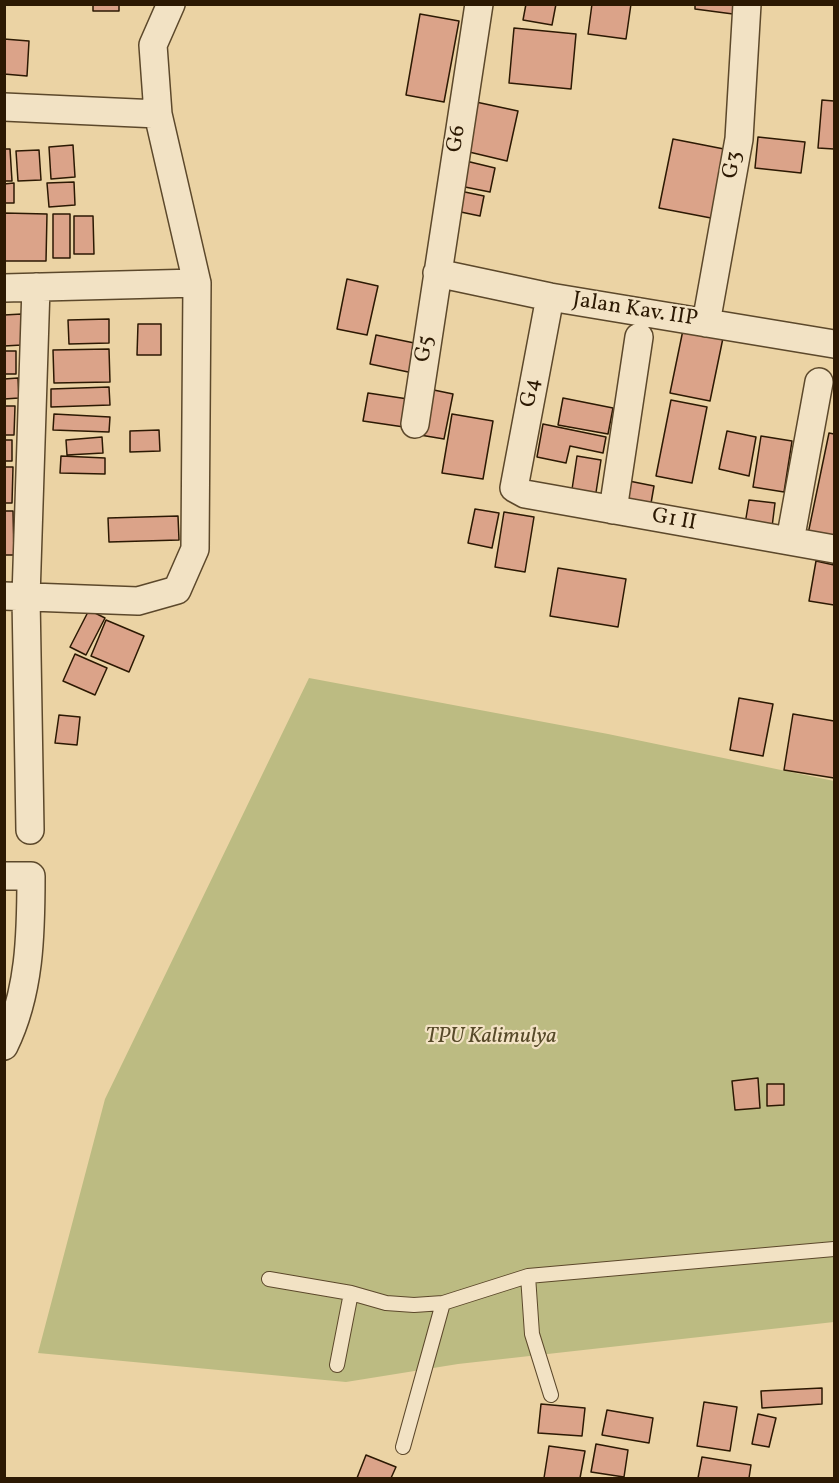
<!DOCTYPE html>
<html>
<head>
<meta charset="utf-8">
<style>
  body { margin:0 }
  #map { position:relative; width:839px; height:1483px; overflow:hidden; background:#ebd3a4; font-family:Vollkorn,serif }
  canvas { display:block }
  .frame { position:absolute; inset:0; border:6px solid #2c1903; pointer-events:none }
</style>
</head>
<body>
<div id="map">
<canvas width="839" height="1483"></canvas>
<div class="frame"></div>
</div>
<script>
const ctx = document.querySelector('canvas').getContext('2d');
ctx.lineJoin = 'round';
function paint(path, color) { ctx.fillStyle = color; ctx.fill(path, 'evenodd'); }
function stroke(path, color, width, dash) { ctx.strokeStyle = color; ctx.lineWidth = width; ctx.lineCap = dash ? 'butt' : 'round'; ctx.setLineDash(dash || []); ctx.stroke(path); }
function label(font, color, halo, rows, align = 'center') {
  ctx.font = font + ' Vollkorn,serif'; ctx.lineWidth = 4.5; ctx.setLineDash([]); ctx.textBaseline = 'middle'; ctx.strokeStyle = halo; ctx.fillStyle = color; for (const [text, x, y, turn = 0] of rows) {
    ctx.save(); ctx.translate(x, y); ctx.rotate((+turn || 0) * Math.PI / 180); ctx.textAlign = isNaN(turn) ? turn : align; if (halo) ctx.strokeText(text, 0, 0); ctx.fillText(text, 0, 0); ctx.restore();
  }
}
paint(new Path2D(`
  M309,678L608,734L834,781V1322L458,1364L346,1382L38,1353L105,1099Z`), '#bcbb82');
const building = new Path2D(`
  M93,4H119V11H93Z
  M526,4H556L552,25L523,20Z
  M592,4H631L626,39L588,34Z
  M695,4H734L733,14L695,9Z
  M420,14L459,21L444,102L406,95Z
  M514,28L576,34L571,89L509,83Z
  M4,39L29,41L27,76L4,74Z
  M822,100L834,101V149L818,148Z
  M476,102L518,111L507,161L465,151Z
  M758,137L805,142L801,173L755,168Z
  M673,139L724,149L711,218L659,208Z
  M73,145L75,177L51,179L49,147Z
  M4,149H10L12,181H4Z
  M39,150L41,180L18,181L16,151Z
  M466,161L495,168L490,192L460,186Z
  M74,182L75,205L49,207L47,183Z
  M14,183V203H4V184Z
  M460,191L484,196L480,216L456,211Z
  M4,213L47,214L46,261H4Z
  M53,214H70V258H53Z
  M74,216H93L94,254H74Z
  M347,279L378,286L367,335L337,329Z
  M22,314V345L4,346V315Z
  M109,319V343L69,344L68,320Z
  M138,324H161V355H137Z
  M683,330L723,338L710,401L670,393Z
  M376,335L419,344L413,373L370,364Z
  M109,349L110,382L54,383L53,350Z
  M4,351H16V374H4Z
  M18,378L19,398L4,399V379Z
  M109,387L110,405L51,407V389Z
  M429,389L453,394L444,439L420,435Z
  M368,393L408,399L404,427L363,421Z
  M563,398L613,408L608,434L558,425Z
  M671,400L707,407L692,483L656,476Z
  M4,406H15L14,435H4Z
  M54,414L110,417L109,432L53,430Z
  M452,414L493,421L483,479L442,473Z
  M543,424L606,437L603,453L570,446L566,463L537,457Z
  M159,430L160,451L130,452V431Z
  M727,431L756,437L749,476L719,469Z
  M829,433L834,434V539L808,534Z
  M761,436L792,441L784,492L753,487Z
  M102,437L103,453L67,455L66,440Z
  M4,440H12V461H4Z
  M61,456L105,458V474L60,473Z
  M577,456L601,460L595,499L571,496Z
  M4,467H13L12,503H4Z
  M629,481L654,486L650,509L624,504Z
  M749,500L775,503L772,527L745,524Z
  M475,509L499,513L492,548L468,543Z
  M4,511H13L14,555H4Z
  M504,512L534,517L525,572L495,567Z
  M178,516L179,540L109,542L108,518Z
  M816,561L834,565V605L809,601Z
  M558,568L626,579L618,627L550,616Z
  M89,610L105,618L86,655L70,647Z
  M106,620L144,636L129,672L91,656Z
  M75,654L107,668L95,695L63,681Z
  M739,698L773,704L763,756L730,750Z
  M793,714L834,721V778L784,770Z
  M59,715L80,717L77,745L55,743Z
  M758,1078L760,1108L735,1110L732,1081Z
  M767,1084H784V1105L767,1106Z
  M822,1388V1404L762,1408L761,1391Z
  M704,1402L737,1407L730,1451L697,1446Z
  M541,1404L585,1408L582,1436L538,1433Z
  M607,1410L653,1418L649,1443L602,1435Z
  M758,1414L776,1418L769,1447L752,1444Z
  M596,1444L628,1450L624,1477L591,1472Z
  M549,1446L585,1451L580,1478H544Z
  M366,1455L396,1467L391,1478H357Z
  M702,1457L751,1465L749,1478H698Z`);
paint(building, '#dba389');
stroke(building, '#2c1903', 1.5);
const service = new Path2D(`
  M528,1276L532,1334L551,1395
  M269,1279L351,1293L386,1303L414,1305L443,1303L528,1276L834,1249
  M337,1365L351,1293
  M403,1447L443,1303`);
const minor = new Path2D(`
  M4,107L158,114
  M437,273L550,297L834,344
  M4,288L197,283
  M550,297L514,488L525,494L834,549
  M706,323L739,139L747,4
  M415,424L479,4
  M613,510L639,337
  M790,541L819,382
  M4,596L138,601L177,590L195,549L197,283L158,114L153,45L171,4
  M30,830L26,597L36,287
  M4,876H31C31,934 30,993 4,1046`);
stroke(service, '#5c482b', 16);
stroke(minor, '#5c482b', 30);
stroke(service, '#f2e2c4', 14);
stroke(minor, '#f2e2c4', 27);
label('22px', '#2c1903', '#f2e2c4', [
  ["G6",458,139,-81],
  ["G3",734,165,-80],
  ["Jalan Kav. IIP",635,311,9],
  ["G5",426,349,-81],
  ["G4",532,393,-79],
  ["G1 II",674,521,10]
]);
label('italic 22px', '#574a29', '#f2e2c4', [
  ["TPU Kalimulya",491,1038]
]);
</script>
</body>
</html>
